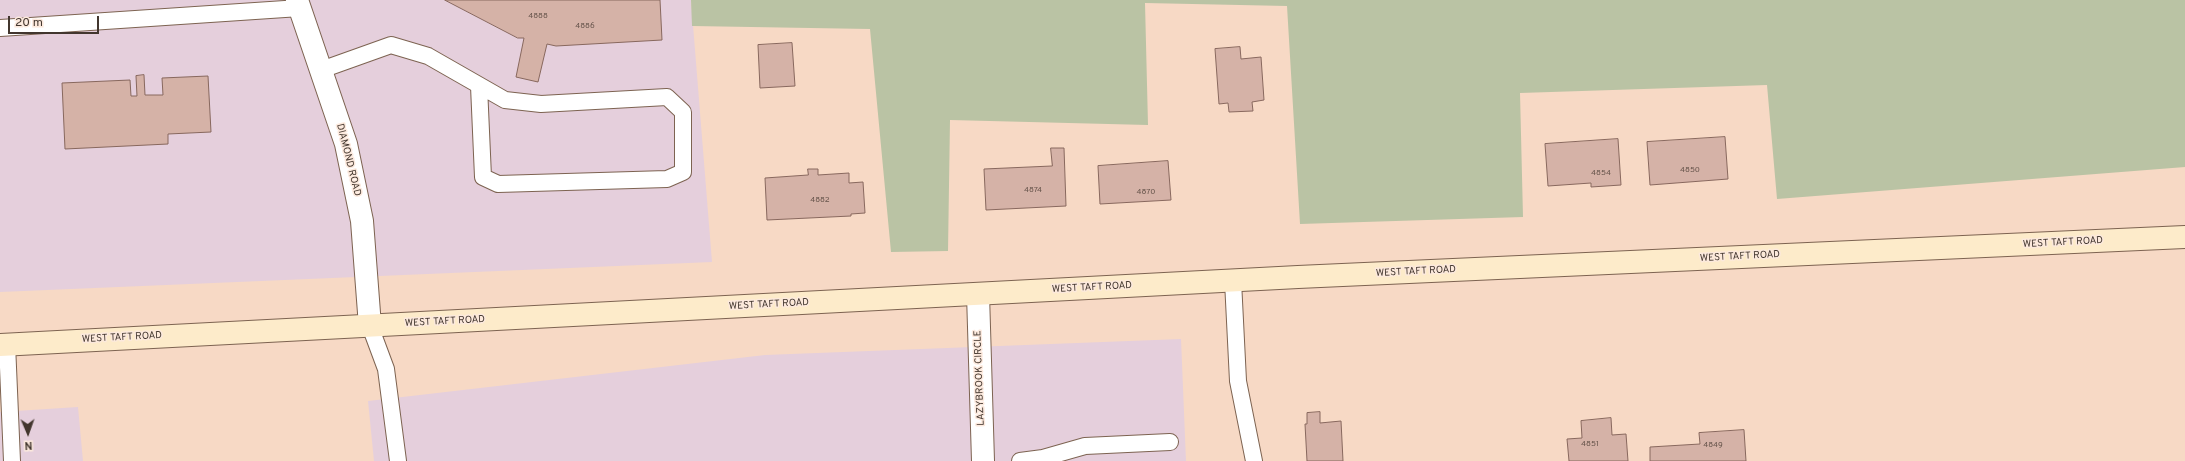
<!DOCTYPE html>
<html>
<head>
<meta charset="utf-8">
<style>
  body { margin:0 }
  #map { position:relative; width:2185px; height:461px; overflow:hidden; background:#f7d9c5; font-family:Overpass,sans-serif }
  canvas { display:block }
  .north { position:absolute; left:8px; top:413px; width:40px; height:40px; -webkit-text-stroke:3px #fce9dd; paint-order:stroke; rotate:178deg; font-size:11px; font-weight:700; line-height:16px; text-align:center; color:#42362e }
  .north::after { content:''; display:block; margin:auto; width:14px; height:18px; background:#42362e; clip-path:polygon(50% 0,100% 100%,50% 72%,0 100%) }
  .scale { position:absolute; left:8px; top:16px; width:91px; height:18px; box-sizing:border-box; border:2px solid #42362e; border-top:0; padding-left:5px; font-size:12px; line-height:14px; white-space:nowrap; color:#42362e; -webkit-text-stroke:3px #fce9dd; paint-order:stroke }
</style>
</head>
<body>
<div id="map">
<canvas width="2185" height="461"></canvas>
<div class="north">N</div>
<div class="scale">20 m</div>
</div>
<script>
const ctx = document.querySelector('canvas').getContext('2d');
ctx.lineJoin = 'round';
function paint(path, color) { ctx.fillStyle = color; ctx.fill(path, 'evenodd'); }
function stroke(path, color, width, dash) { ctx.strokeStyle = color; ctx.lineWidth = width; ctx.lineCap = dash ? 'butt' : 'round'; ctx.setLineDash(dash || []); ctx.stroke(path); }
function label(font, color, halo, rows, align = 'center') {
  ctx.font = font + ' Overpass,sans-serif'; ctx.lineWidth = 3; ctx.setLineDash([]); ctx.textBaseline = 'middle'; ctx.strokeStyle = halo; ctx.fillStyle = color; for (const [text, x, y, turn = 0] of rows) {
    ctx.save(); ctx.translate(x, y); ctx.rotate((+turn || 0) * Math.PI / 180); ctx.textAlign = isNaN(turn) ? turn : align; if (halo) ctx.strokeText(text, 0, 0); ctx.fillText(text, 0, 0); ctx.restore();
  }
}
paint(new Path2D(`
  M0,0H691L712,262L0,292Z
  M1181,339L1186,461H374L368,401L765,355Z
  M78,407L83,461H0V412Z`), '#e5cfdc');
paint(new Path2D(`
  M691,0H2185V167L1777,199L1767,85L1520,93L1523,217L1300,224L1287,6L1145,3L1148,125L950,120L948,251L891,252L870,29L692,26Z`), '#bac3a4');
const building = new Path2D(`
  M445,0H660L662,40L556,46L547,44L538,82L516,77L524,38H518Z
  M792,43L795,86L760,88L758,45Z
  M1240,47L1241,59L1261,57L1264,100L1252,102L1253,111L1229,112L1228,103L1219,104L1215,49Z
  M144,75L145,95H163L162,78L208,76L211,132L168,134V144L65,149L62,83L130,80L131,96H137L136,76Z
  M1725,137L1728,179L1650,185L1647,142Z
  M1618,139L1621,185L1591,187V183L1548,186L1545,144Z
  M1051,148H1064L1066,206L986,210L984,169L1052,166Z
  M1168,161L1171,200L1100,204L1098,166Z
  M808,169H818V175L849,173V183L863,182L865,213L851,214V216L767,220L765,178L808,175Z
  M1320,412V423L1341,421L1343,461H1307L1305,424H1307V413Z
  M1611,418L1612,435L1626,434L1628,461H1569L1567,439L1582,438L1581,421Z
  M1744,430L1746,461H1650V447L1700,444L1699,433Z`);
paint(building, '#d5b2a7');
stroke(building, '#88685e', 1);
const service = new Path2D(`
  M0,28L300,8
  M321,70L391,45L428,56L505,100L541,104L667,97L683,112V172L667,179L498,184L483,177L479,86
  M1233,281L1238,381L1254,461
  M370,326L386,369L398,461
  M7,344L12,461
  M1020,461L1043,458L1085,446L1170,442`);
const minor = new Path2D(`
  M297,0L346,144L362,221L370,326
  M978,294L983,461`);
const secondary = new Path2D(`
  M0,345L1298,277L2185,237`);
stroke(service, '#7d6351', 18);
stroke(minor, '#7d6351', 24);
stroke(secondary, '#7d6351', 24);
stroke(service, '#fff', 16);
stroke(minor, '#fff', 22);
stroke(secondary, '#fdebca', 22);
label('8px', '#67554c', null, [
  ["4888",538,16],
  ["4886",585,26],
  ["4850",1690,170],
  ["4854",1601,173],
  ["4874",1033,190],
  ["4870",1146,192],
  ["4882",820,200],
  ["4851",1590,444],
  ["4849",1713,445]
]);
label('10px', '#42362e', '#fce9dd', [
  ["DIAMOND ROAD",348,160,76],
  ["WEST TAFT ROAD",2063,243,-3],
  ["WEST TAFT ROAD",1740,257,-3],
  ["WEST TAFT ROAD",1416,272,-3],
  ["WEST TAFT ROAD",1092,288,-3],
  ["WEST TAFT ROAD",769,305,-3],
  ["WEST TAFT ROAD",445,322,-3],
  ["WEST TAFT ROAD",122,338,-3],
  ["LAZYBROOK CIRCLE",980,378,-92]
]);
</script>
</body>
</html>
